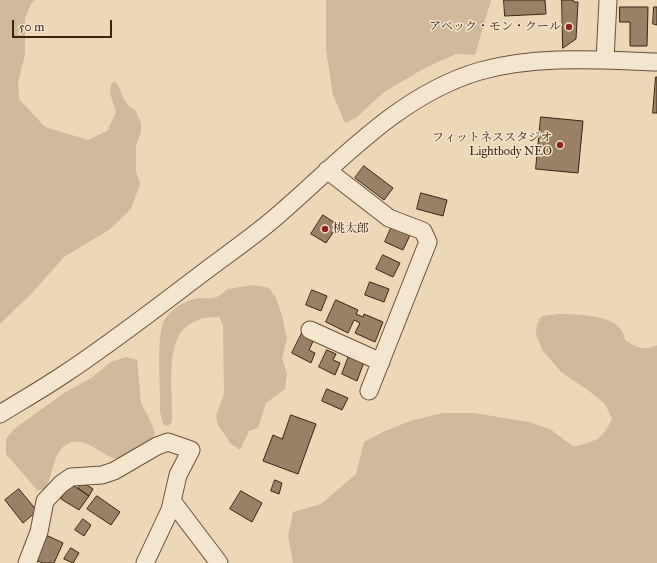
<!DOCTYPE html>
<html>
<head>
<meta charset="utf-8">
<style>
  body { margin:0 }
  #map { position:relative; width:657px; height:563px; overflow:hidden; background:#eed7b5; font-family:"IM FELL Great Primer",serif }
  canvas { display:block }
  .scale { position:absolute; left:12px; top:20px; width:100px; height:18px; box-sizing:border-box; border:2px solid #3d2210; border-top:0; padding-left:5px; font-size:12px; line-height:14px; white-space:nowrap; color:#3d2210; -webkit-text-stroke:3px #f4e5cf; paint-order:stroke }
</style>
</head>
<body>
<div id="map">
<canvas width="657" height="563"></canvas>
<div class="scale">50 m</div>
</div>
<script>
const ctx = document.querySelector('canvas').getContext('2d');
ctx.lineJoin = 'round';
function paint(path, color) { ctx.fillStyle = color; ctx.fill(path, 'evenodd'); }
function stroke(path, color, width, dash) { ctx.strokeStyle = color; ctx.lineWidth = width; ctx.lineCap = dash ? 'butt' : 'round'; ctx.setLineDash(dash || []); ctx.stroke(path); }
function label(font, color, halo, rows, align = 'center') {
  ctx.font = font + ' "IM FELL Great Primer","Noto Serif JP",serif'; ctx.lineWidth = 3; ctx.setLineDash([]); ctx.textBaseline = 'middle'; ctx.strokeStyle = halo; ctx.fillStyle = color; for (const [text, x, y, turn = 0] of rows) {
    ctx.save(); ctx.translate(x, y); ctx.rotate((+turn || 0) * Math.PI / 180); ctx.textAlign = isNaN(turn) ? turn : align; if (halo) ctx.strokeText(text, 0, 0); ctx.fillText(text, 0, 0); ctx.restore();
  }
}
paint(new Path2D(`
  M0,0H35L31,4L25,18V55L18,82L19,99L45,127L88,140L107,131L116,112L110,93L111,84L115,81C123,91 122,104 135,110L141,123V132L136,145V172L140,184L131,209L109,230L64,257L32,293L0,324Z
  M326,0H491L475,55L456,54L425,68L384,92L356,118L345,123L333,95L326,50Z
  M254,285L269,288L276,298L282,316L287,338L282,358L287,374L285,389L266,403L258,428L249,431L240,450L231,444L218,425L216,416L224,394L223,325L219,317C157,316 174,381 172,422L168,426L163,424L160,412C161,389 156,342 163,323C166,314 180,304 188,301C207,293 211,306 227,289Z
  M559,314C575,314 614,315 622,331C624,333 624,337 625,340C637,348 644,351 657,345V563H293L288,536L293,512L321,504L356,474L364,442L385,431L410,421L443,413H474L529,422L550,429L574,447C597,440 601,441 612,419L605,404L589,391L561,372L543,351L536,335L537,324L542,316Z
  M126,357L137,360L141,403L152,424L155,434C147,446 132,463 116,459C99,454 81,431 63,447C52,457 53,477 45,489L37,490L6,454V439L14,429L64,393L91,378L111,362Z`), '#d0b899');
const building = new Path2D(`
  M504,0H545L546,14L505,16Z
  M562,0H573L574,2H578L576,39L563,48Z
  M620,7H648L647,46H630V22H620Z
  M654,7H657V25L653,24Z
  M656,77H657V113H653Z
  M541,117L583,121L578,173L536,169Z
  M364,166L393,188L384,200L355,178Z
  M421,193L447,200L443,216L417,209Z
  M323,215L338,225L326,243L311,234Z
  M392,226L410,235L403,250L385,242Z
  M383,255L400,263L393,277L376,269Z
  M370,282L389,289L384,302L365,295Z
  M312,290L327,296L321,311L306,305Z
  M336,300L358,310L356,314L363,317L364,314L383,322L375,342L355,333L360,323L354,320L348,333L326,322Z
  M302,333L314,339L309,350L315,353L311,363L292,353Z
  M327,350L336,354L333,360L340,363L335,375L319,367Z
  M349,356L364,362L357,381L342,374Z
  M327,389L348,398L342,410L322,401Z
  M291,415L316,424L298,474L263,461L273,435L282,439Z
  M275,480L282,483L279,494L271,491Z
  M82,482L93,489L89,496L78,488Z
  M71,484L89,496L79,510L61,499Z
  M19,489L37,511L23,523L5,500Z
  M241,491L262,503L252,522L230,509Z
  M97,496L120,512L111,525L87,509Z
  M83,519L91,525L84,536L75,530Z
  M46,535L63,543L54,563H43L35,560Z
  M71,548L79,553L73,563L64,559Z`);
paint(building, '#998066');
stroke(building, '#3d2210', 1);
const minor = new Path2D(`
  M605,60L608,0
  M327,170L389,218L423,231L428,242L369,391
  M310,330L381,362
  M0,414C21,401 42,389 63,375C110,344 155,309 200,275C226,255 253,237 277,216C340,162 398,95 480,71C537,55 599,60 657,62
  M172,501L219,563
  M27,563L39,532L45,501L61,484L71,477L102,475L114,471L157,446L168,442L191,450L178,475L170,510L145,563`);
stroke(minor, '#694f39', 19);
stroke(minor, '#f4e5cf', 17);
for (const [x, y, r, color] of [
  [569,27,4,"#8f2418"],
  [560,145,4,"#8f2418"],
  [325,229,4,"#8f2418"]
]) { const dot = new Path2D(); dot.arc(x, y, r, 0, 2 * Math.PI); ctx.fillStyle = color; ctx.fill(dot); stroke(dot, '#f4e5cf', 1.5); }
label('12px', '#3d2210', '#f4e5cf', [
  ["アベック・モン・クール",561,27],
  ["フィットネススタジオ",552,138],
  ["Lightbody NEO",552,152],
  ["桃太郎",333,229,"left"]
], 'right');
</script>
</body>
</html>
